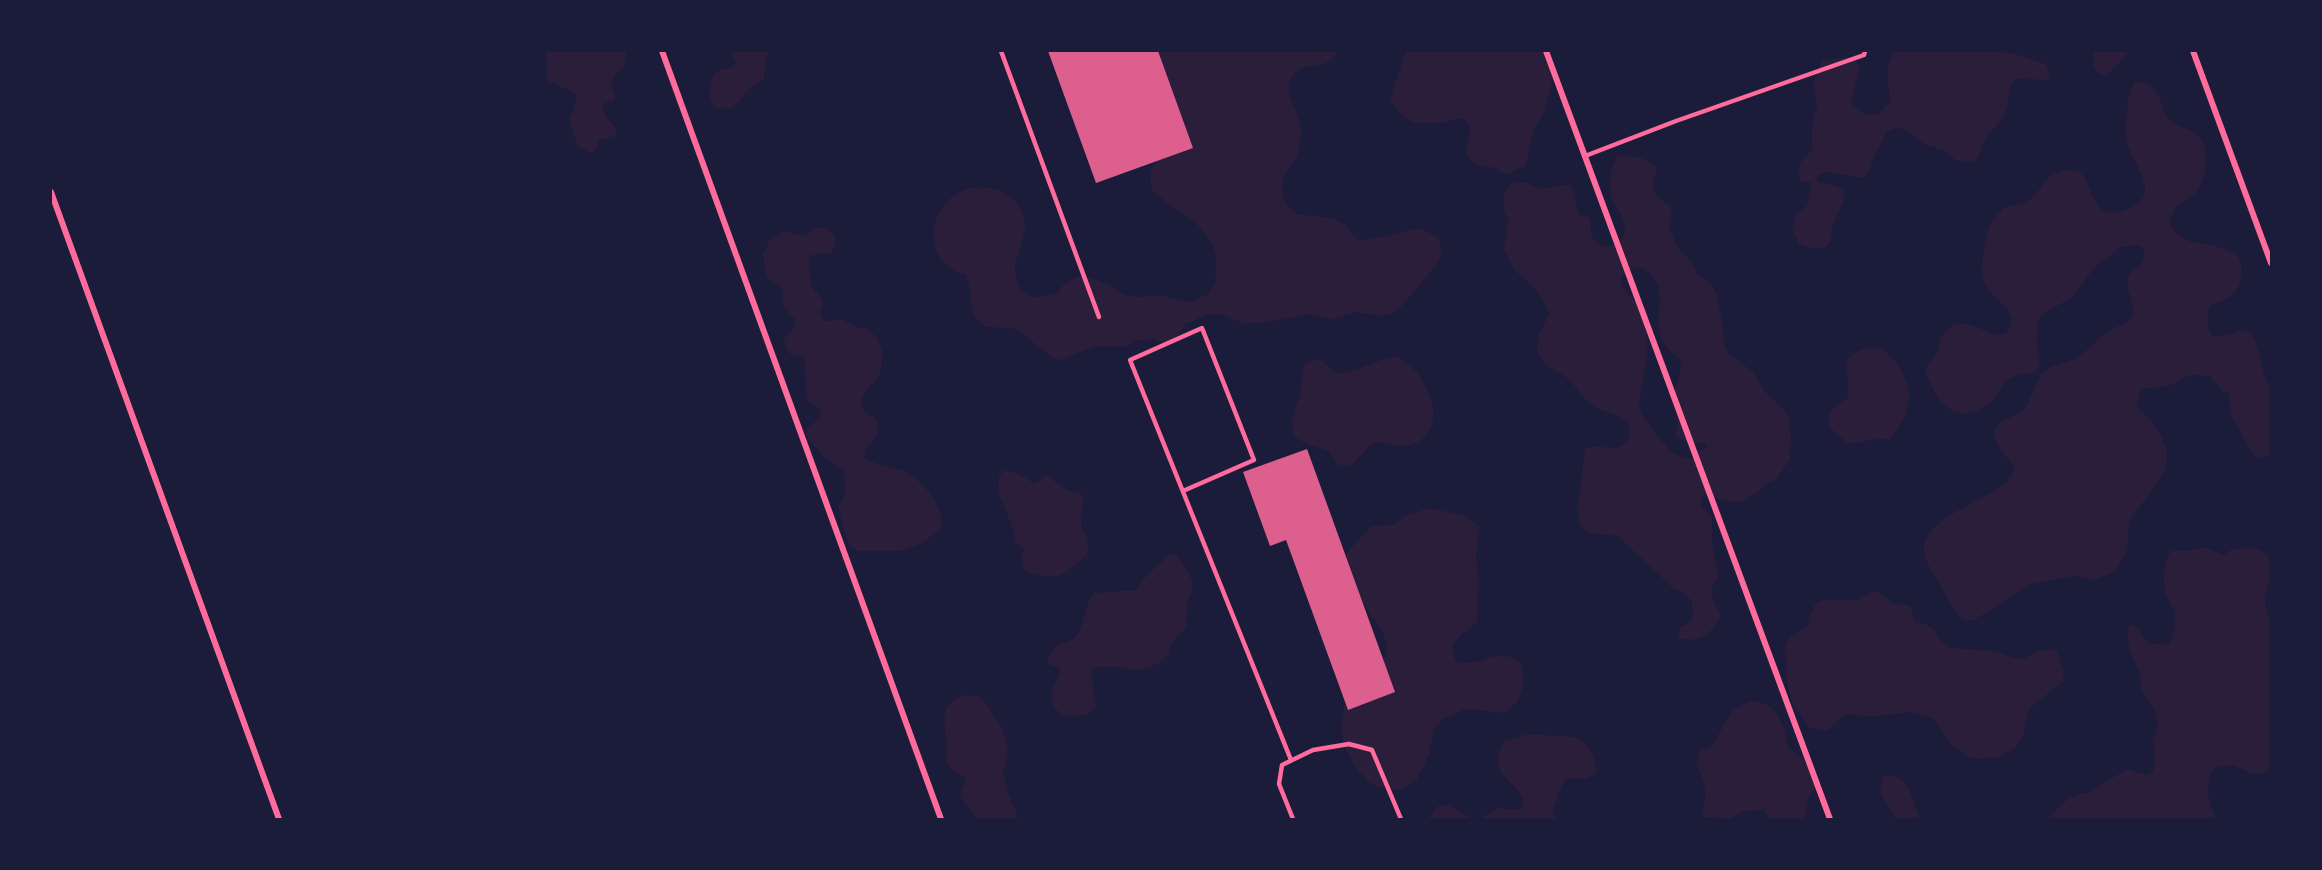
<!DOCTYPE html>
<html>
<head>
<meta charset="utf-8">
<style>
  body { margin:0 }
  #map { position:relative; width:2322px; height:870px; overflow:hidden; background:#1b1b3a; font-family:"Fira Sans",sans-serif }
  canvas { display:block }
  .frame { position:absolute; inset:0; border:52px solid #1b1b3a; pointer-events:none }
</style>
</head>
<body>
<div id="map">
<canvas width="2322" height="870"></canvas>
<div class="frame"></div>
</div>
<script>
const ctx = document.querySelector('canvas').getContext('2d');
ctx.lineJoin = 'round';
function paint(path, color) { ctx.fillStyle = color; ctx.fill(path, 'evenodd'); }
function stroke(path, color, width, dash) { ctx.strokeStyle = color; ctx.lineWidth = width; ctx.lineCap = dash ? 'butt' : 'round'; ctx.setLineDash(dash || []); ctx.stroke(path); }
paint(new Path2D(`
  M546,51H626L624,68L615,74L611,87L615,93L614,100L603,104C601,114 610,121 616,128V136L599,140L594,152H588L577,145L569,119C586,87 569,93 547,80Z
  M730,51H770L766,57L764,79L751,88L732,108L717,109C707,101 706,77 720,70C727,67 728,70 737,63Z
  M1150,51H1338C1328,73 1305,58 1293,76C1282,91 1295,104 1299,119C1302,127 1301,138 1300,146C1299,157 1289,165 1285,175C1280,189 1282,207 1297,214C1310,216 1329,216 1341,222C1350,227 1351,236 1362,241L1419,228L1438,237L1442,252L1438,263L1398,310L1390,314L1382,316L1355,312L1331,320L1308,314L1269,322L1245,324L1220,314L1207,315L1185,324L1173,342L1166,344L1152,339L1136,341L1125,347L1095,346L1061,360L1054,359L1019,331L1011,328L985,327L973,315L968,281L966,275C907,260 935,174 994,189C1003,191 1011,198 1018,203C1021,210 1025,217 1025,225C1025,238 1019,249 1016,262C1014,268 1015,274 1017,280C1022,302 1042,298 1059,293L1062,286L1078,276L1090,278L1109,285L1125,295L1136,297L1162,295L1181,301L1191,302L1208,294L1215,283L1216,264V256L1211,242L1197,224L1154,193C1146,173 1152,166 1165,151L1160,113L1164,68L1162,62Z
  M1406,51H1547L1552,82L1543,114L1534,128L1526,165L1507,175L1495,168L1476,165L1469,159L1466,153L1470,127L1464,119C1456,118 1453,120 1446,122C1442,124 1436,123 1432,123C1407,125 1404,118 1390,99Z
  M1896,51H1993L2016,54L2046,64L2051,75L2048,81L2024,78L2014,80C2008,89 2010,98 2007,108C2003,121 1994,127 1987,136C1981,145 1983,155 1973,162L1955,160L1946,151L1924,144L1907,130L1896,128L1887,132L1874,157L1870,169L1863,178L1826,172L1817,176V182L1836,186L1843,191L1845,199L1833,224L1831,241L1824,248H1810L1799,244L1793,232L1795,215L1807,206L1812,183L1801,181C1794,169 1801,159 1811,152C1814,138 1809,121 1817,109L1813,84L1822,60L1852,57L1860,66L1851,103L1865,115L1879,114L1890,102C1889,86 1883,62 1896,51Z
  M2094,51H2131C2118,60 2120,68 2103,75C2091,70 2093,63 2094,51Z
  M2136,81L2149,84C2153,89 2157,94 2160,99C2163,105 2165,115 2170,120C2177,127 2190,129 2198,135C2211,146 2207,179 2197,191C2186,206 2173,198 2170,225C2186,246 2193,240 2216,246C2223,248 2231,252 2238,256C2244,267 2243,286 2232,295C2226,300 2217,302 2210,306C2207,317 2206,325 2212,336C2224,337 2231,335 2242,330C2264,335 2258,372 2271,389V456L2260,458L2254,455L2232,418L2228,393L2224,392L2209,376L2189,375C2171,388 2164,387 2142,389C2131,413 2143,409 2153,423C2158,430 2166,443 2167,452C2170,479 2142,498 2131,520C2127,528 2129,538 2127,547C2125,556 2120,564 2115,572L2094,580L2074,576L2032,584L1974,620H1963C1951,608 1944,592 1936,577C1931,570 1925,561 1924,552C1920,521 1982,501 2001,486C2008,481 2012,475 2015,468C2007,456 1983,436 2001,422C2008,417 2017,416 2024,408C2033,398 2034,382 2043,372C2051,365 2063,364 2072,360C2087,353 2097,338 2112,329C2118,326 2127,324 2131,317C2138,306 2124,290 2128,278C2132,264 2147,270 2143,248L2136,245L2120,247C2112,257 2098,262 2091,272C2085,280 2081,288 2074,295C2062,305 2051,307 2039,319C2037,327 2036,336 2037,345C2038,357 2044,362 2035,373C2027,374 2015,374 2008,380C2000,386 1996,399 1987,405C1964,420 1947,414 1934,391C1931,384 1926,377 1925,369C1928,363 1932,361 1935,355C1939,349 1939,339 1943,334C1945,331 1951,326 1954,325C1972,315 2003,351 2011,325C2017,309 1984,294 1982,276C1981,268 1985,240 1988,231C1990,223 1998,215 2003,208C2013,205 2025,204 2033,197C2039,192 2041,184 2047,179C2053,173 2069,168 2077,171C2097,178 2086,230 2132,207C2136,205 2143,200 2144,195C2150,180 2129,156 2126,139C2124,127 2127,114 2128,102C2129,95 2130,86 2136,81Z
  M1618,156L1639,157L1654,165L1657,172C1652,181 1654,189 1657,198L1670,205L1672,215L1669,226L1677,246L1693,264L1698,274L1711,284L1717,295L1723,326L1724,345L1730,355L1752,371L1766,393L1777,402L1789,417L1791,438L1790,459L1776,480L1766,483L1761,490L1743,501H1723L1707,494L1701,498V506L1712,516V544L1719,576L1711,590L1713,600L1721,615C1713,633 1700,644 1679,638L1678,632L1681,627C1696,621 1692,616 1692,601L1683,593L1674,589L1618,536L1588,533L1580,526L1577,512L1585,449C1598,442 1611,453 1624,444C1631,439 1632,426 1625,420C1616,413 1601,412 1592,405C1581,397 1576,386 1567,378C1557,370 1544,367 1539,355C1532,340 1545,326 1549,312L1539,294L1525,278L1516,272L1504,251L1508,220L1504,211V196L1509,185C1527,177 1529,187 1544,188C1552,189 1560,184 1569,185C1579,193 1573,205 1580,215L1589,217C1591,224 1591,235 1594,240C1600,250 1616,248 1622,239C1631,224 1616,210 1611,196C1607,184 1611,166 1618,156ZM1641,268C1674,283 1650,316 1663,342C1667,350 1677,354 1682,363L1674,394L1679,422L1675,435C1686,443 1691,447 1704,442L1707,445L1706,449L1700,450L1693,458H1684L1669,450L1643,417L1639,406L1647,355L1646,325L1642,306L1628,294L1622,285L1621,278L1628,270Z
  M818,227L828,229L836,236L835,246L831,253L812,255L809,260L812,287L822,299L823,305L819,312L824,321L843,320L857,327L869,329L876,337L883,353L880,374L865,393L860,403L864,411L877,419C883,442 864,442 865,458C876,465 889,466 902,470C920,477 949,510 940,530L919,545L902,551H857L848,544L838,507L845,494L844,469C826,461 817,452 806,435L807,428L819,419L821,414L818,407L808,401C804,387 807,371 803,357C789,356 788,353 783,340L794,327L795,320L783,306C784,283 782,290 766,278L763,255L770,239L784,231L803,236Z
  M1875,347C1895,351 1912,384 1909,403C1907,416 1898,431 1889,440C1872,436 1858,446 1848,443C1845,442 1843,439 1840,437C1821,422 1827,408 1847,399C1854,371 1830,354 1875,347Z
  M1395,356C1423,366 1452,422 1418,442C1400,452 1390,440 1373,443L1350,466L1339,465L1327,450L1308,445L1293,436L1292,419L1300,394L1304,365L1308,362L1320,359C1325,363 1330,370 1335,372C1346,377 1382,358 1395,356Z
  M1005,470L1019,474L1035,484L1046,475L1067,490L1081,493C1086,504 1080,511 1081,522C1083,538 1091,533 1087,555C1078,561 1071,571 1061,575C1056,577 1049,576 1043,576C1025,575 1017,566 1024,549L1016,544L1012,526L998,492L999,476Z
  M1430,508L1466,516L1479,527L1476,559L1479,581L1477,622C1465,634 1445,640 1456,661C1479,670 1496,643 1521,663C1526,685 1524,700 1504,713L1466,709L1443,719L1434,730L1429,755L1416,781L1400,790L1378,787L1368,782L1354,765L1345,748L1341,730L1344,707L1350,692L1375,673L1386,656V641L1381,628L1371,617L1352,581L1346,554L1371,526L1393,525L1405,516Z
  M2204,547L2224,555C2230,549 2237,548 2245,547C2251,547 2254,548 2259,550C2281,559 2266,585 2265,601C2265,611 2271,620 2271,629C2271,640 2267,645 2271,657V769C2247,786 2242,756 2215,768C2204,784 2208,802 2216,819H2046L2068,799L2078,794L2088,793L2127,769L2147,775L2153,771L2155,763L2153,741L2158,722L2154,709L2142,692L2139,671L2129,650L2127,628L2131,624C2138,625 2141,631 2143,638L2152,643L2166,645L2170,642C2174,633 2176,624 2175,614C2174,607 2169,603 2167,597C2162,586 2163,560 2171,551H2189Z
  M1168,555H1177L1193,581L1192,593L1188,599L1186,627L1171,645L1169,654L1161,662L1148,668L1132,670L1123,667H1100L1091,670L1096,708C1083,723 1051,719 1051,695C1052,684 1060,678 1061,668L1047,664C1048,657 1053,648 1059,644C1063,642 1069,642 1072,639C1087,629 1082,604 1095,593L1136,590C1144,576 1157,567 1168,555Z
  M1872,592H1879L1893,604L1910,605L1915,620L1933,628L1940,640L1952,648L1996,651L2014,658H2026L2037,651L2050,649L2057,651L2064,672L2063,681L2029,709L2023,737L2015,748L2000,757L1980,759L1970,757L1952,745L1933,719L1909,712L1872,717L1849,714L1841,718L1830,729L1823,731L1809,727L1793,705L1788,688L1785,647C1789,633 1797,633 1808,626C1814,590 1827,602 1855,600C1861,600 1867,595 1872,592Z
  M963,695L977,696L985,702L1003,729L1008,752L1003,772L1008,793L1019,819H975C974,809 959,803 961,792C962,787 965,783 966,777C961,774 953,772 949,767C943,761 947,751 946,744C946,722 936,707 963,695Z
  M1749,701C1779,702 1784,723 1788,748L1806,762L1817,785L1807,801L1804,819H1768L1764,810L1744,811L1729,819L1703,817C1702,807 1707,797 1705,788C1703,774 1692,764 1700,750L1711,746L1714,742L1732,711Z
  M1528,734L1575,737L1585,743L1592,753L1597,768L1595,775L1587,779L1567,778C1557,789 1559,799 1552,811L1556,819H1479L1498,808L1514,810L1522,808L1524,799C1510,775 1486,774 1504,741Z
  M1889,775C1914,778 1909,800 1921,819H1895L1880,792L1882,777Z
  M1448,805L1474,819H1428L1438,806Z`), '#2a1e3b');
paint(new Path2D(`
  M1048,51H1158L1193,148L1096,183Z
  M1307,449L1395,692L1348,710L1286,540L1270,546L1243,472Z`), '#dd5f8e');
stroke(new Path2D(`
  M1001,51L1099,317
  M1585,156L1676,121L1864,55L1865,51
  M1183,491L1254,460L1202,328L1130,360L1291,760
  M1293,819L1279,784L1282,765L1313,750L1349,744L1372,750L1401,819`), '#ff6b9d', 4.5);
stroke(new Path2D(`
  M662,51L941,819
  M1546,51L1830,819
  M2193,51L2271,263
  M51,192L279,819`), '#ff6b9d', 6);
</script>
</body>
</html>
